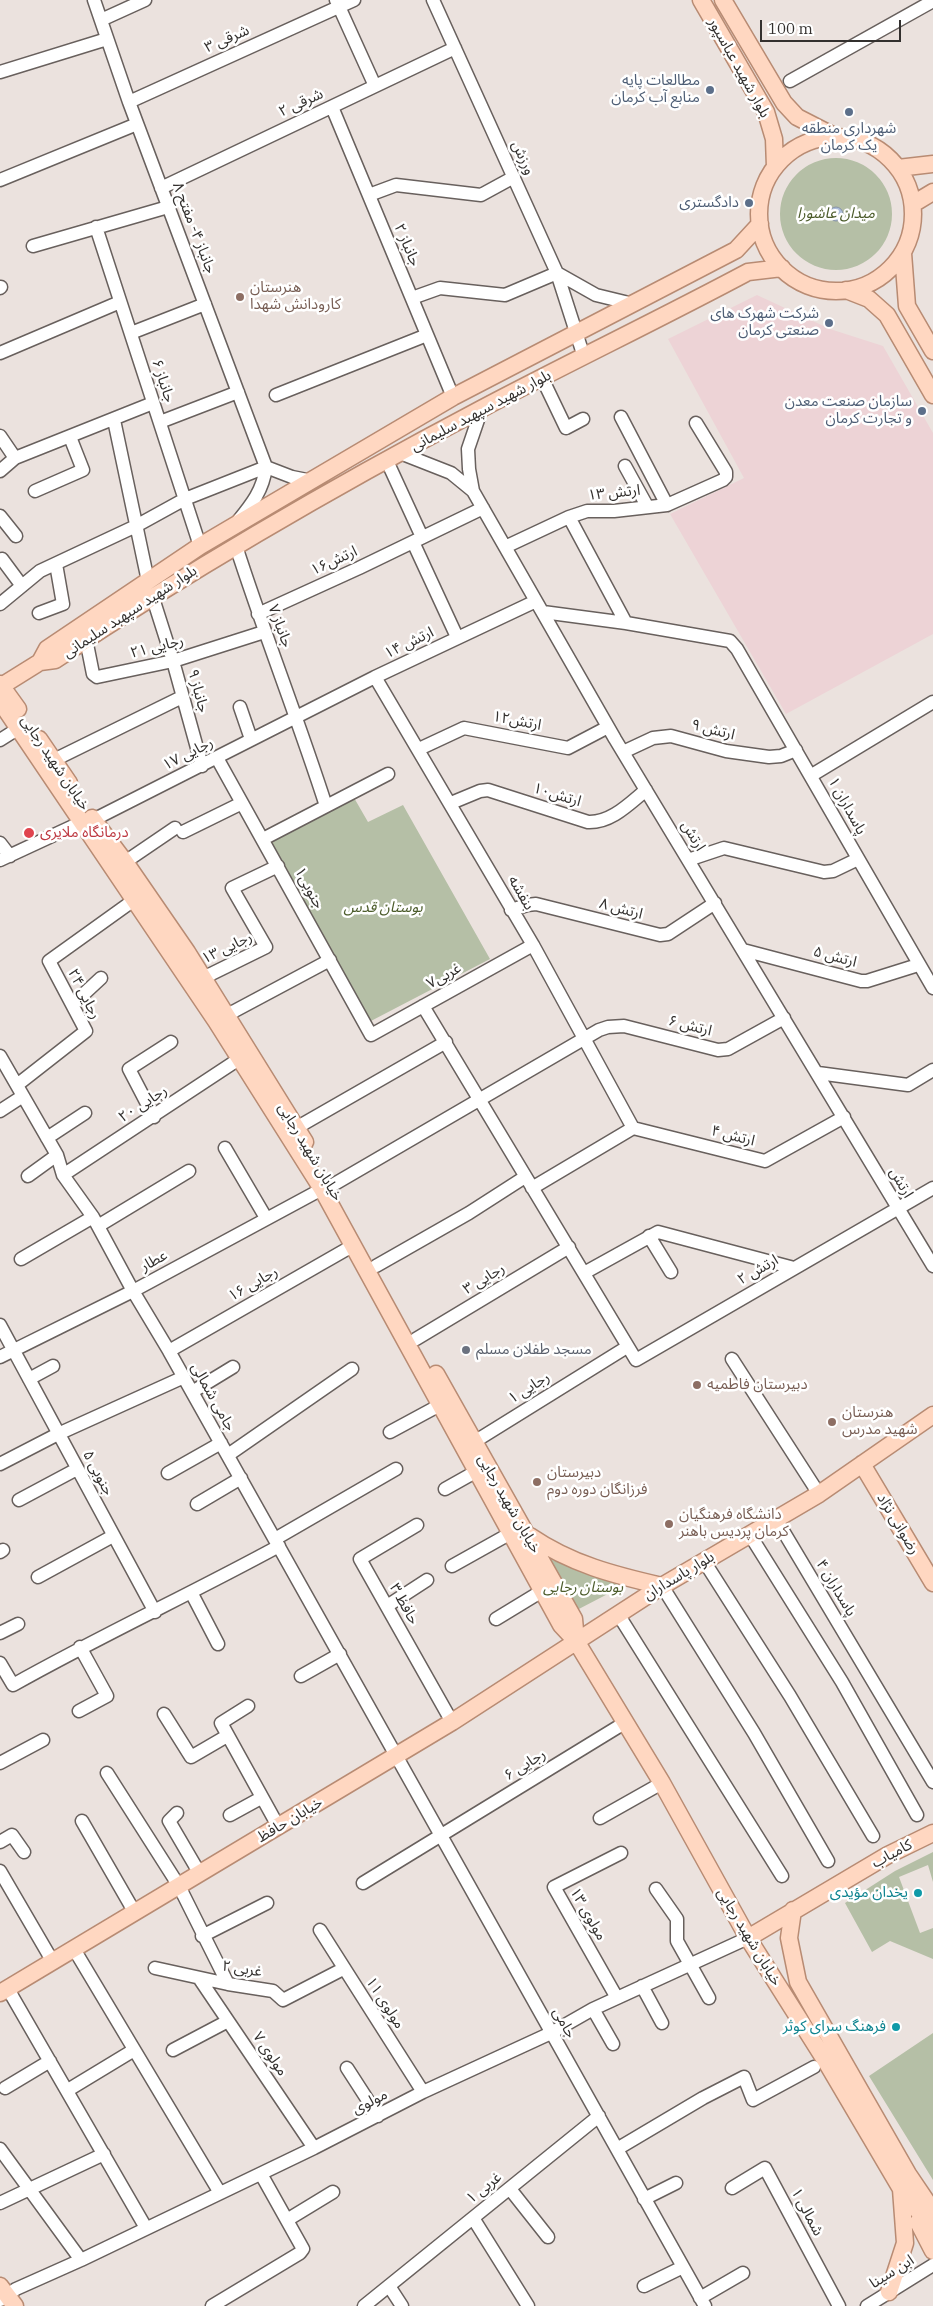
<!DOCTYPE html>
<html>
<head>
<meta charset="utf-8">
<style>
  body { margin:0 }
  #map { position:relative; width:933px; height:2306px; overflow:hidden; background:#ebe2de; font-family:"IBM Plex Serif",serif }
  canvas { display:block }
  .scale { position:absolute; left:760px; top:20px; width:141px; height:22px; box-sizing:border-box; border:2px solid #33302e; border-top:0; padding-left:6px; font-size:15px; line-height:18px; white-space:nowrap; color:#33302e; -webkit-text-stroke:4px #fff; paint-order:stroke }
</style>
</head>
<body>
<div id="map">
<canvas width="933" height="2306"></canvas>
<div class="scale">100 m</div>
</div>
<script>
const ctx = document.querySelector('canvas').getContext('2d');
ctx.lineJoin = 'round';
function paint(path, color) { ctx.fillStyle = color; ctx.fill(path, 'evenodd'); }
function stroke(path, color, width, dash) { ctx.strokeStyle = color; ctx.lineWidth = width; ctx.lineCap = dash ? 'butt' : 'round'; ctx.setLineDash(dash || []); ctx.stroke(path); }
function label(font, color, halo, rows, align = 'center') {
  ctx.font = font + ' "IBM Plex Serif","Noto Sans Arabic",serif'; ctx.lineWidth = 5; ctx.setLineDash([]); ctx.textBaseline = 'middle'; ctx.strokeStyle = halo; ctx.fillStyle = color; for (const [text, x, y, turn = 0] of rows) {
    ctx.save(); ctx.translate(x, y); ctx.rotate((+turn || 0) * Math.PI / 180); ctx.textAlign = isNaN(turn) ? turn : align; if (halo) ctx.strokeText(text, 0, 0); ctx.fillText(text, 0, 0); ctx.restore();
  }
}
paint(new Path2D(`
  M757,295L830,329L883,346L933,433V634L786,714L670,514L744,478L668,339Z`), '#edd3d6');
paint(new Path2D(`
  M780 214a56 56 0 1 1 112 0a56 56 0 1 1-112 0Z
  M353,796L368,822L403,805L490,959L369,1022L265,838Z
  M544,1557L625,1585L575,1611Z
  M933,1852V1882L928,1865L899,1877L920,1933L933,1928V1959L890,1941L872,1952L845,1903L895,1871Z
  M933,2033V2180L869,2076Z`), '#b5bfa6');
const water = new Path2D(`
  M829 214a7 7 0 1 1 14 0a7 7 0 1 1-14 0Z`);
paint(water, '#acbdda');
stroke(water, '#8893a6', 1);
const minor = new Path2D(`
  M94,0L129,102L266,467C263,490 252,504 238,521
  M336,0L375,86
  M433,0L557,273L584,357
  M101,20L145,0
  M0,72L107,39
  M790,81L933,1
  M129,102L354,0
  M332,107L453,397
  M0,180L137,124
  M161,188L455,48
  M369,195L396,185L481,195L514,177
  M96,227L200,546
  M33,246L168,207
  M557,273L596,295L633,304
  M0,288L1,287
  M412,298L440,288L505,295L557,273
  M131,333L205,304
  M0,353L120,302
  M542,378L566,428L583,419
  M276,395L427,335
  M621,417L667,505
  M114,420L148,581
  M160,422L238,392
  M0,436L15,458
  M400,453L451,473L473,491L615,739L933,1266
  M387,461L422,537
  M625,466L647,506
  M266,467L292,477L312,481
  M0,471L15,458L153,403
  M35,491L83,470L70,437
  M473,491L469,469L468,449L482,408
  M0,516L16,536
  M569,517L626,623
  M413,542L457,637
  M236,546C264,633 298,719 326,806
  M505,547L569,517L587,511H614L667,505L723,480L726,477V472L696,423
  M2,559L22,586
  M152,595L173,661L202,766
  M0,604L40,571L136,526L185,499L266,467
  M543,612L626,623L730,641L737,649L933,988
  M39,613L63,604L56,564
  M258,614L359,568L483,508
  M86,639L93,674L97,677L173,661L264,632
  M375,677L533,945L633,1128
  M240,707L251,739
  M0,740L19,728
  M419,749L464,728L568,748L608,727
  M623,752L653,738L671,736L726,751L769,757L781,756L796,750
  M217,758L371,1035L533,945
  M54,760L182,697
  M812,775L933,702
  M451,803L480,791L488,790L588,822C611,823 629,804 646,790
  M93,820L375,677L536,601
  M183,832L242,803
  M263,839L388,774
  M0,843L10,856
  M0,860L82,822
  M688,860L724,848L824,872L833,871L858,859
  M125,862L175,828
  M511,910L527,905L536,904L660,935L668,934L715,903
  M743,950L861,981H867L918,965
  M203,978L266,947L232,888L278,866
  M73,1004L101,978
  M423,1006L636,1360L933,1188
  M227,1015L330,960
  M0,1056L57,1155L63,1175L93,1217L133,1291L169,1351L705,2306
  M818,1073L908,1085L933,1070
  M17,1085L86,1031L49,961L134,900
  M0,1111L23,1096
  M154,1117L129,1069L171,1042
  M296,1128L446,1042
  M633,1128L765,1161L844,1117
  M47,1138L85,1113
  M225,1148L266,1218
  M63,1175L239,1059
  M28,1176L57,1155
  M331,1186L599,1030L608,1027L624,1026L718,1050L728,1049L784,1018
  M532,1188L633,1128
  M98,1226L189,1171
  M649,1236L671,1272
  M21,1259L93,1217
  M376,1266L469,1213L525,1177
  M584,1273L658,1232L794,1268
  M0,1325L155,1612
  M416,1339L569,1247
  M169,1351L354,1245
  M0,1357L133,1291L322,1189
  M732,1359L819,1494
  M29,1379L53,1366
  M192,1392L233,1367
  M390,1432L440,1405
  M474,1442L627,1347
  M228,1455L352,1369
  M0,1464L58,1434L184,1377
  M168,1473L221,1443
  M445,1489L477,1471
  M19,1500L77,1469
  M197,1504L241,1478
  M776,1519L933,1782
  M417,1525L360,1559L452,1722
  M750,1535L842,1682L917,1815
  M275,1539L396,1469
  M0,1552L3,1550
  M704,1561L790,1696L873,1836
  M452,1566L511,1533
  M38,1577L113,1536
  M662,1586L754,1733L828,1861
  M192,1594L218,1644
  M387,1606L427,1580
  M618,1614L782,1876
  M496,1619L542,1591
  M0,1633L18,1624
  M0,1663L13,1685C100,1636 191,1594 279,1546
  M301,1676L340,1654
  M248,1706L221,1723L278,1826
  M79,1711L107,1696L80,1647
  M164,1714L191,1757L227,1736
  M0,1763L43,1740
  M107,1773L179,1886L228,1984
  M177,1813L169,1821L200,1874
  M230,1815L261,1798
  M600,1818L662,1783
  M82,1821L135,1913
  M0,1842L12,1835L24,1852
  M0,1871L53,1962
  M363,1883L626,1722
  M656,1889L677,1919V1941L709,1998
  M320,1930L423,2092
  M202,1936L267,1903
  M74,1949L220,2193
  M155,1968L228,1984L273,1991L283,2000L343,1969
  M199,1978L314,2148
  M642,1986L662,2023
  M8,1989L146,2228
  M617,1998L554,1887L621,1853
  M593,2009L613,2044
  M173,2050L228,2021
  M347,2068L378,2116
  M5,2088L50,2061
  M68,2090L134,2050
  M0,2149L81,2260
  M617,2149L703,2098L744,2077L753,2100L814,2067
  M732,2188L765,2168L839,2306
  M510,2189L548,2237
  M644,2199L676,2183
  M0,2203L104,2154
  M473,2218L528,2306
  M287,2220L333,2192
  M389,2286L402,2306
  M644,2286L683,2267
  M700,2298L743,2273
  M0,2300L16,2289L81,2260L314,2148L423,2092L551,2033L593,2009L748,1938
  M212,2306L300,2253L303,2249L261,2174
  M364,2306L599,2116
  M867,2306L933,2265`);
const major = new Path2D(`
  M701,0L766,112L774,139L775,167
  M723,0L784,103L797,117L836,137
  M759 214a77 77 0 1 1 154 0a77 77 0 1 1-154 0Z
  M898,168L933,164
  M913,204L933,192
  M903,253L907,306L933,351
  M846,290L869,299L887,315L933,395
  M40,662L47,649L200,546L453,397L736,250L760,224
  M0,684L18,709
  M0,687L40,662L55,660C192,569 335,486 481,409C570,362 660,319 748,272L782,268
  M0,701L216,1021L322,1189L561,1625L576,1641L662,1783L748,1938L825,2060L901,2189L933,2230
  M39,739L69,783
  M92,818L125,862L187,952L305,1142
  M436,1374L574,1619L576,1641
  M862,1464L933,1583
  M530,1536C571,1564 614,1575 662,1586
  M793,1910L789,1938L798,1982L908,2174L933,2211
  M748,1938L888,1855L933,1833
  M0,1993L452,1722L662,1586L819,1494L933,1415
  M918,2222L933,2251
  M0,2286L15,2306
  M889,2292L905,2243L901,2189`);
stroke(minor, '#68605d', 15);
stroke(major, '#b88b73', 19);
stroke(minor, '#fff', 12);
stroke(major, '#ffd7c1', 16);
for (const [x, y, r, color] of [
  [710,90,5,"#5c6f8a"],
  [849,112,5,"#5c6f8a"],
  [749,203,5,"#5c6f8a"],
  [240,297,5,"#8d6e63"],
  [829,323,5,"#5c6f8a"],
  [922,411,5,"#5c6f8a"],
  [29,833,6,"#e0444e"],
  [466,1350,5,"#6b7280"],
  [697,1385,5,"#8d6e63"],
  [832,1422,5,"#8d6e63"],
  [537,1482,5,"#8d6e63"],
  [669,1524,5,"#8d6e63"],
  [918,1893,5,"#0f9aa8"],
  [896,2027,5,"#0f9aa8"]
]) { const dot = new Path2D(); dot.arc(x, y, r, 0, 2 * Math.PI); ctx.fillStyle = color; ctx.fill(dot); stroke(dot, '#fff', 2); }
label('15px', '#33302e', '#fff', [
  ["شرقی ۳",227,39,-24],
  ["بلوار شهید عباسپور",739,68,61],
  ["شرقی ۲",301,103,-25],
  ["ورزش",523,158,66],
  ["جانباز ۴- مفتح ۸",194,228,69],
  ["جانباز ۲",407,245,67],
  ["جانباز ۶",163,381,72],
  ["بلوار شهید سپهبد سلیمانی",481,411,-28],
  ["ارتش ۱۳",614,493,-6],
  ["ارتش۱۶",334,561,-25],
  ["بلوار شهید سپهبد سلیمانی",130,612,-33],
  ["جانباز ۷",280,626,70],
  ["ارتش ۱۴",409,643,-26],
  ["رجایی ۲۱",157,647,-14],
  ["جانباز ۹",198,691,75],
  ["ارتش۱۲",517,721,11],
  ["ارتش ۹",713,730,14],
  ["رجایی ۱۷",188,754,-27],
  ["خیابان شهید رجایی",55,763,56],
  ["ارتش۱۰",557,795,17],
  ["پاسداران ۱",847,806,61],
  ["ارتش",693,836,59],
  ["جنوبی۱",309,888,61],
  ["بنفشه",521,893,60],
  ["ارتش ۸",621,909,15],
  ["رجایی ۱۳",227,948,-26],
  ["ارتش ۵",835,957,15],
  ["غربی۷",444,976,-29],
  ["رجایی ۲۴",84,994,63],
  ["ارتش ۶",690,1026,14],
  ["رجایی ۲۰",143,1104,-33],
  ["ارتش ۴",733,1136,14],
  ["خیابان شهید رجایی",310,1152,59],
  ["ارتش",901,1183,60],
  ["عطار",154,1261,-29],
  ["ارتش ۲",758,1270,-30],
  ["رجایی ۳",484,1279,-31],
  ["رجایی ۱۶",253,1284,-30],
  ["رجایی ۱",529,1388,-32],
  ["جامی شمالی",213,1397,61],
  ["جنوبی ۵",98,1473,62],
  ["خیابان شهید رجایی",509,1504,60],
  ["رضوانی نژاد",898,1524,59],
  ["بلوار پاسداران",679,1576,-31],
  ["پاسداران ۴",836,1588,59],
  ["حافظ ۳",404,1604,61],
  ["رجایی ۶",525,1765,-32],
  ["خیابان حافظ",290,1820,-31],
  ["کامیاب",892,1854,-28],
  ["مولوی ۱۳",588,1914,60],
  ["خیابان شهید رجایی",749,1937,59],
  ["غربی ۲",242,1969,9],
  ["مولوی ۱۱",385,2003,57],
  ["جامی",564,2023,61],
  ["مولوی ۷",270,2054,56],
  ["مولوی",370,2102,-27],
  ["غربی ۱",484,2188,-39],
  ["شمالی ۱",807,2212,62],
  ["ابن سینا",892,2272,-32]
]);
label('15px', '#4e5e75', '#fff', [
  ["مطالعات پایه",700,81],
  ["منابع آب کرمان",700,98],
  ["شهرداری منطقه",849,129,"center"],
  ["یک کرمان",849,146,"center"],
  ["دادگستری",739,203],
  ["شرکت شهرک های",819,314],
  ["صنعتی کرمان",819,331],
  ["سازمان صنعت معدن",912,402],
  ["و تجارت کرمان",912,419]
], 'right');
label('italic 15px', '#4c5c2b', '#fff', [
  ["میدان عاشورا",836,214],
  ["بوستان قدس",383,908],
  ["بوستان رجایی",583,1588]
]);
label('15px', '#785e54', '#fff', [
  ["هنرستان",250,288],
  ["کارودانش شهدا",250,305],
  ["دبیرستان فاطمیه",707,1385],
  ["هنرستان",842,1413],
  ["شهید مدرس",842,1430],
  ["دبیرستان",547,1473],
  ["فرزانگان دوره دوم",547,1490],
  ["دانشگاه فرهنگیان",679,1515],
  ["کرمان پردیس باهنر",679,1532]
], 'left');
label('15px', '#be3a42', '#fff', [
  ["درمانگاه ملایری",40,833]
], 'left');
label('15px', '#5b616d', '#fff', [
  ["مسجد طفلان مسلم",476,1350]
], 'left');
label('15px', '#0d838f', '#fff', [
  ["یخدان مؤیدی",908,1893],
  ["فرهنگ سرای کوثر",886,2027]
], 'right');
</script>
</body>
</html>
